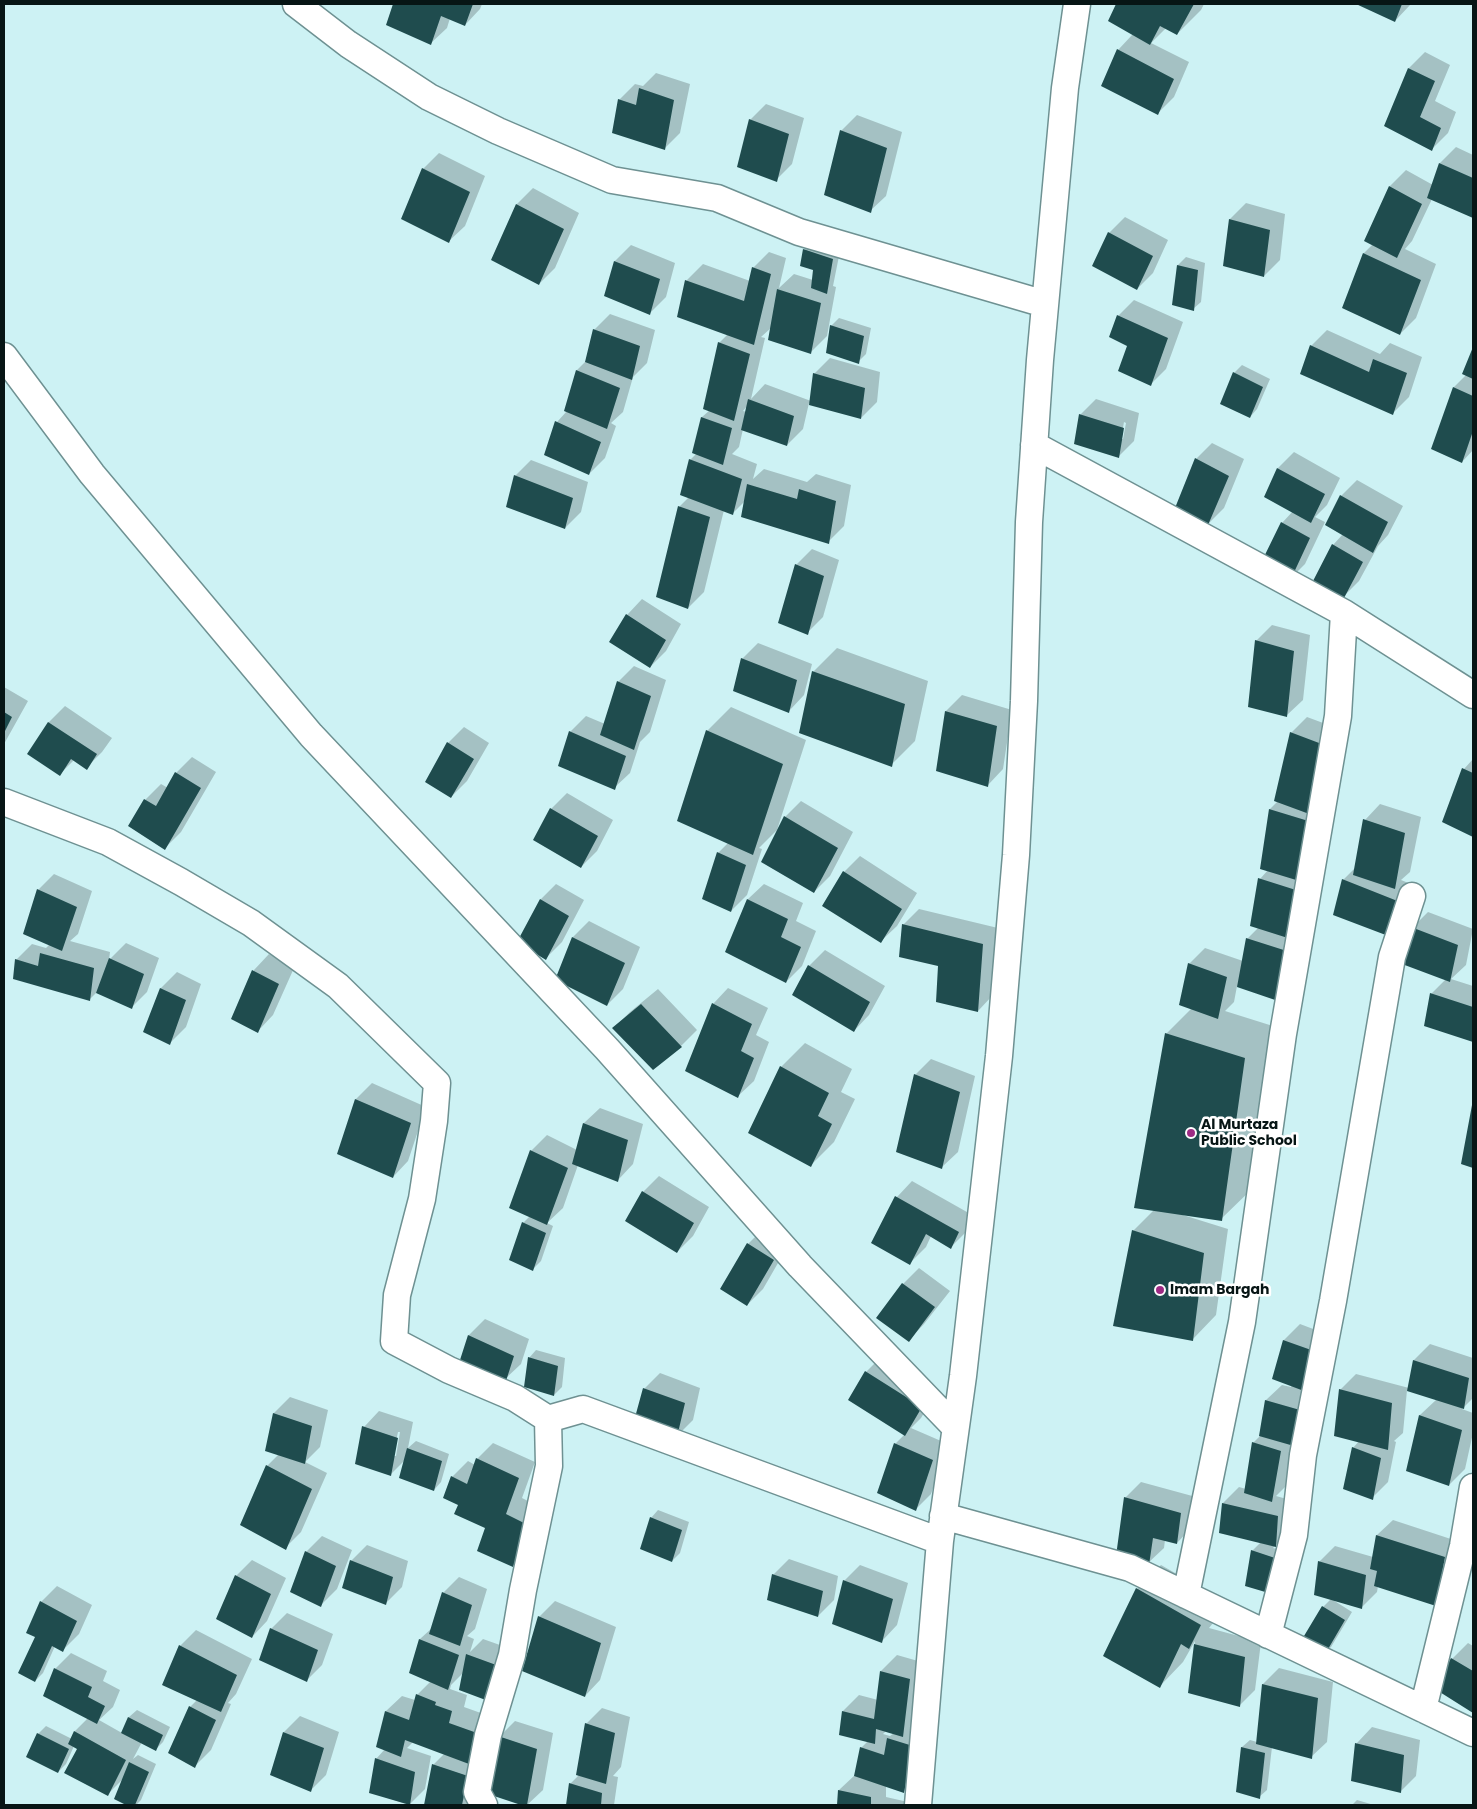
<!DOCTYPE html>
<html>
<head>
<meta charset="utf-8">
<style>
  body { margin:0 }
  #map { position:relative; width:1477px; height:1809px; overflow:hidden; background:#cdf2f4; font-family:Poppins,sans-serif }
  canvas { display:block }
  .frame { position:absolute; inset:0; border:5px solid #071515; pointer-events:none }
</style>
</head>
<body>
<div id="map">
<canvas width="1477" height="1809"></canvas>
<div class="frame"></div>
</div>
<script>
const ctx = document.querySelector('canvas').getContext('2d');
ctx.lineJoin = 'round';
function paint(path, color) { ctx.fillStyle = color; ctx.fill(path, 'evenodd'); }
function stroke(path, color, width, dash) { ctx.strokeStyle = color; ctx.lineWidth = width; ctx.lineCap = dash ? 'butt' : 'round'; ctx.setLineDash(dash || []); ctx.stroke(path); }
function label(font, color, halo, rows, align = 'center') {
  ctx.font = font + ' Poppins,sans-serif'; ctx.lineWidth = 5; ctx.setLineDash([]); ctx.textBaseline = 'middle'; ctx.strokeStyle = halo; ctx.fillStyle = color; for (const [text, x, y, turn = 0] of rows) {
    ctx.save(); ctx.translate(x, y); ctx.rotate((+turn || 0) * Math.PI / 180); ctx.textAlign = isNaN(turn) ? turn : align; if (halo) ctx.strokeText(text, 0, 0); ctx.fillText(text, 0, 0); ctx.restore();
  }
}
paint(new Path2D(`
  M395,4H482L480,9L465,25L450,18L447,28L431,43L388,24Z
  M1118,4H1204L1201,10L1177,34L1166,28L1151,43L1189,62L1174,97L1158,113L1118,50L1133,34L1109,20Z
  M1359,4H1411L1395,21Z
  M1425,52L1450,65L1435,101L1456,112L1448,133L1432,149L1385,125L1409,68Z
  M656,73L690,84L680,133L664,149L619,100L635,84L643,86Z
  M766,104L804,118L792,164L776,180L750,120Z
  M857,115L902,132L886,196L870,211L841,131Z
  M1456,147L1473,155V217L1432,199L1412,241L1405,249L1436,264L1416,318L1400,334L1344,307L1364,253L1373,244L1390,186L1406,170L1433,185L1440,163Z
  M439,153L485,176L465,226L449,241L423,169Z
  M533,188L579,213L555,268L539,284L492,259L517,204Z
  M1246,203L1285,214L1280,260L1264,276L1225,265L1230,219Z
  M1125,217L1168,240L1153,273L1137,289L1109,233Z
  M812,242L840,251L833,286L836,287L827,336L811,352L772,327L761,337L765,338L751,399L765,384L811,401L814,374L830,358L880,372L877,402L861,418L809,403L803,429L787,445L743,429L739,447L732,454L757,464L753,479L764,469L807,482L816,474L851,485L844,526L828,542L745,501L733,513L724,510L704,592L688,608L658,597L680,506L689,497L690,460L697,453L694,452L702,417L710,410L719,343L728,334L678,316L687,280L703,264L750,281L753,268L769,252L786,258L779,288L794,274L813,280L815,269L804,250ZM748,405L747,412L743,411Z
  M631,245L675,263L666,297L650,313L605,295L615,261Z
  M1186,257L1205,263L1201,302L1193,309L1174,304L1178,265Z
  M1134,300L1183,322L1166,369L1150,385L1129,345L1118,316Z
  M610,314L655,330L647,363L633,377L623,412L611,423L616,426L605,458L589,474L557,422L567,411L565,410L577,370L587,360L594,330Z
  M839,318L871,328L866,354L858,362L831,326Z
  M1327,330L1380,354L1390,343L1422,357L1409,397L1393,413L1311,346Z
  M1473,350V450L1462,462L1454,387L1467,374L1464,373Z
  M1242,365L1270,379L1257,409L1250,417L1234,373Z
  M1096,399L1139,413L1134,441L1118,457L1080,415ZM1124,422L1126,423L1123,439H1121Z
  M1212,443L1244,459L1224,508L1208,524L1196,459Z
  M1294,452L1340,478L1327,505L1315,517L1325,522L1305,564L1289,580L1282,523L1293,511L1266,496L1278,468Z
  M531,460L588,482L581,512L565,528L515,476Z
  M1357,480L1403,506L1388,535L1378,546L1359,581L1343,597L1315,580L1333,545L1343,534L1341,496Z
  M812,549L839,560L823,617L807,633L796,565Z
  M642,599L681,624L666,651L650,667L627,615Z
  M1272,625L1310,635L1303,700L1287,715L1256,641Z
  M758,643L812,664L804,695L789,711L742,659Z
  M837,648L928,681L915,741L891,765L813,672Z
  M634,666L666,680L650,732L640,742L630,773L614,788L570,732L586,716L605,724L618,682Z
  M4,687L28,701L4,744Z
  M962,695L1012,710L1003,769L988,785L937,770L946,711Z
  M65,706L112,738L102,752L86,768L74,760L60,774L29,753L49,722Z
  M731,707L806,740L777,830L759,848L762,849L747,895L731,911L718,853L728,843L707,731Z
  M1307,717L1342,730L1281,1000L1237,986L1234,1002L1225,1011L1276,1027L1253,1188L1221,1219L1184,1214L1183,1215L1228,1229L1216,1315L1193,1339L1133,1231L1154,1210L1166,1034L1192,1008L1189,964L1205,948L1243,961L1247,939L1259,927L1260,879L1268,870L1261,868L1270,809L1278,801L1291,733Z
  M464,727L489,743L467,781L451,797L448,743Z
  M192,757L216,772L181,832L165,848L145,800L161,784L168,788L176,773Z
  M1473,759V835L1444,821L1464,769Z
  M567,793L613,820L597,851L581,867L551,809Z
  M801,801L853,832L830,876L814,892L785,817Z
  M1380,804L1421,817L1410,872L1401,880L1416,886L1407,920L1343,880L1356,867L1365,820Z
  M860,856L917,893L897,926L881,941L844,872Z
  M54,874L92,891L78,934L70,941L110,952L109,960L126,943L159,958L147,992L131,1008L97,992L89,1000L16,960L32,944L46,948L50,944L38,890Z
  M556,884L584,900L562,942L546,958L541,899Z
  M764,884L803,903L796,921L816,931L802,966L786,982L726,952L748,899Z
  M919,909L998,928L993,995L978,1011L940,965L903,925Z
  M1428,912L1473,929L1466,965L1451,979L1473,986V1040L1431,994L1446,979L1412,928Z
  M589,921L640,947L623,989L607,1005L556,979L573,937Z
  M825,950L885,986L869,1015L854,1031L794,994L809,966Z
  M269,954L294,968L273,1015L258,1031L232,1018L254,970Z
  M177,972L201,984L186,1027L170,1043L145,1032L161,988Z
  M728,988L768,1008L756,1035L769,1042L754,1081L738,1096L713,1004Z
  M658,989L697,1030L681,1046L653,1069L614,1028L630,1012Z
  M805,1043L852,1069L841,1092L855,1099L834,1142L810,1166L749,1132L781,1067Z
  M931,1059L975,1076L958,1152L942,1167L915,1075Z
  M372,1083L426,1107L408,1161L393,1177L338,1153L356,1099Z
  M1473,1107V1167L1462,1164Z
  M600,1108L643,1124L633,1164L618,1180L578,1165L563,1208L547,1223L553,1226L541,1261L533,1269L523,1223L530,1216L531,1151L547,1135L577,1150L584,1123Z
  M659,1176L709,1207L693,1236L677,1252L643,1192Z
  M912,1181L974,1216L967,1231L951,1247L931,1236L926,1247L910,1263L873,1242L897,1197Z
  M764,1228L789,1244L763,1289L747,1305L748,1244Z
  M919,1268L950,1291L924,1324L909,1340L878,1317L903,1284Z
  M485,1319L529,1339L521,1364L505,1379L461,1359L469,1335Z
  M1300,1324L1329,1335L1288,1484L1276,1496L1294,1501L1291,1530L1273,1548L1285,1551L1279,1585L1252,1551L1261,1542L1221,1532L1223,1503L1239,1487L1246,1489L1253,1443L1261,1435L1266,1400L1282,1385L1291,1387L1292,1385L1274,1379L1284,1340Z
  M1430,1344L1473,1358V1398L1462,1409L1473,1413V1433L1465,1469L1449,1485L1408,1470L1420,1415L1437,1399L1407,1390L1403,1433L1394,1441L1396,1442L1388,1482L1372,1498L1353,1448L1359,1441L1340,1390L1356,1374L1409,1388L1414,1360Z
  M536,1350L565,1358L562,1387L554,1395L529,1358Z
  M882,1356L937,1391L921,1418L911,1428L948,1444L931,1494L915,1510L895,1444L905,1434L866,1372Z
  M660,1373L700,1388L693,1420L677,1436L644,1389Z
  M290,1397L328,1410L320,1447L305,1462L327,1473L301,1532L285,1548L267,1466L279,1454L267,1450L274,1413Z
  M379,1411L413,1422L408,1448L416,1441L449,1454L441,1482L434,1490L406,1459L391,1474L364,1427ZM398,1432H400L396,1456H393Z
  M493,1443L535,1462L522,1498L544,1509L528,1550L513,1566L486,1528L459,1504L452,1477L468,1461L475,1465L477,1459Z
  M1141,1482L1196,1497L1192,1527L1177,1543L1165,1540L1164,1548L1148,1563L1125,1498Z
  M658,1510L689,1522L680,1553L672,1561L651,1518Z
  M1393,1520L1460,1542L1452,1589L1378,1586L1377,1592L1361,1608L1333,1600L1352,1612L1331,1647L1323,1654L1302,1640L1323,1607L1331,1599L1319,1562L1335,1546L1373,1557L1377,1535Z
  M322,1536L352,1550L337,1589L321,1605L306,1552Z
  M367,1545L408,1561L402,1587L386,1603L351,1561Z
  M789,1559L838,1576L834,1600L818,1616L773,1575Z
  M252,1560L286,1578L267,1621L252,1637L236,1576Z
  M860,1565L908,1583L897,1625L882,1641L844,1581Z
  M1161,1565L1224,1601L1213,1623L1209,1628L1261,1642L1255,1690L1239,1706L1190,1692L1195,1641L1183,1662L1160,1686L1137,1589Z
  M459,1577L487,1589L475,1629L467,1636L474,1639L470,1652L483,1639L514,1650L507,1684L464,1672L451,1685L450,1689L467,1695L464,1707L492,1717L474,1805H425L434,1764L445,1753L413,1742L407,1748L431,1756L425,1789L409,1805L370,1792L376,1759L385,1749L386,1711L402,1696L415,1700L417,1695L431,1681L410,1672L420,1639L432,1628L443,1593Z
  M57,1586L92,1605L79,1634L63,1650L55,1646L43,1673L35,1681L37,1637L41,1602Z
  M555,1601L616,1627L600,1680L585,1696L539,1617Z
  M287,1613L333,1634L322,1665L307,1680L271,1629Z
  M196,1630L252,1659L236,1694L228,1703L231,1704L211,1750L195,1766L190,1707L197,1700L180,1646Z
  M1468,1643L1473,1646V1711L1437,1688L1452,1659Z
  M71,1653L107,1671L103,1681L120,1690L113,1707L99,1720L122,1733L129,1717L137,1710L170,1727L163,1742L156,1749L142,1742L133,1759L138,1755L156,1764L141,1800L136,1805H129L115,1798L124,1778L108,1794L78,1749L74,1746L66,1764L58,1772L28,1756L38,1734L46,1726L72,1739L75,1731L88,1718L55,1669Z
  M897,1655L925,1663L920,1776L904,1791L886,1786V1797L908,1802V1805H838L839,1790L856,1774L861,1748L868,1741L840,1734L843,1711L859,1695L878,1700L881,1671ZM886,1731L894,1733L890,1736L883,1734Z
  M1279,1668L1333,1682L1327,1742L1311,1757L1272,1747L1267,1790L1259,1797L1237,1791L1242,1747L1250,1740L1257,1742L1263,1684Z
  M602,1708L630,1717L621,1767L613,1776L618,1777L614,1805H567L570,1784L579,1775L586,1724Z
  M300,1716L339,1732L326,1775L310,1791L284,1732Z
  M515,1721L553,1733L543,1790L527,1805L489,1794L499,1737Z
  M1372,1727L1420,1740L1416,1776L1400,1792L1353,1780L1357,1743Z
  M1357,1800L1374,1805H1352Z`), '#0003');
paint(new Path2D(`
  M393,4H473L465,26L441,16L431,45L386,25Z
  M1116,4H1194L1177,35L1160,26L1150,45L1108,21Z
  M1356,4H1402L1395,22Z
  M1117,49L1174,79L1158,115L1101,86Z
  M1408,68L1435,81L1420,117L1441,128L1432,151L1384,126Z
  M639,88L674,100L665,150L612,133L618,99L636,105Z
  M749,119L789,134L777,182L737,167Z
  M840,130L887,148L871,213L824,195Z
  M1439,163L1473,178V218L1427,198Z
  M422,168L470,192L449,243L401,219Z
  M1389,186L1422,204L1397,258L1364,241Z
  M516,204L564,229L539,285L491,260Z
  M1229,219L1270,230L1264,277L1223,266Z
  M1108,232L1153,256L1137,290L1092,266Z
  M803,249L833,259L827,294L811,288L813,270L800,266Z
  M1363,253L1421,280L1400,335L1342,308Z
  M614,261L660,279L650,315L604,296Z
  M1177,265L1198,270L1194,311L1172,305Z
  M752,267L771,274L754,345L677,317L685,280L744,301Z
  M777,289L821,303L811,354L768,340Z
  M1117,315L1168,338L1151,386L1118,371L1127,346L1109,337Z
  M830,325L864,336L859,364L826,353Z
  M593,329L640,346L632,380L585,362Z
  M718,342L750,354L734,421L703,409Z
  M1310,345L1369,372L1373,359L1407,373L1393,415L1300,374Z
  M1473,347V379L1462,374Z
  M576,370L620,388L607,429L564,411Z
  M1233,372L1263,387L1250,418L1220,404Z
  M813,373L865,388L861,419L809,405Z
  M1453,387L1473,396V431L1462,463L1431,449Z
  M748,399L794,416L787,446L741,430Z
  M1079,414L1124,428L1119,458L1074,444Z
  M701,417L732,428L723,465L692,453Z
  M555,421L601,442L589,475L544,455Z
  M1195,458L1229,476L1208,525L1175,508Z
  M689,459L742,479L733,515L680,495Z
  M1277,468L1325,494L1311,523L1264,497Z
  M514,475L573,498L565,529L506,507Z
  M747,484L797,499L799,489L836,501L829,544L741,517Z
  M1340,495L1388,522L1373,553L1325,525Z
  M678,506L710,517L688,609L656,597Z
  M1281,522L1310,538L1290,581L1260,565Z
  M1332,544L1363,562L1344,598L1313,581Z
  M795,564L824,576L808,635L778,623Z
  M626,614L666,640L650,668L609,642Z
  M1255,640L1294,651L1287,717L1248,707Z
  M741,658L797,680L789,713L733,691Z
  M812,671L905,704L892,767L799,733Z
  M617,681L651,696L634,750L600,735Z
  M945,711L997,726L988,787L936,771Z
  M4,712L12,717L4,733Z
  M48,722L97,754L87,770L71,759L60,776L27,754Z
  M706,730L783,764L753,855L677,821Z
  M569,731L626,756L615,790L558,766Z
  M1290,732L1327,746L1312,815L1274,801Z
  M447,742L474,759L451,798L425,782Z
  M1462,768L1473,773V837L1442,822Z
  M175,772L201,788L165,850L128,826L144,799L156,806Z
  M550,808L598,836L581,868L533,840Z
  M1269,809L1315,823L1306,883L1260,869Z
  M784,816L838,848L814,893L761,862Z
  M1363,819L1405,833L1395,889L1353,875Z
  M717,852L746,865L731,912L702,899Z
  M843,871L902,909L881,943L822,906Z
  M1258,878L1299,891L1291,939L1250,926Z
  M1342,879L1400,902L1391,937L1333,915Z
  M37,889L77,907L62,951L23,934Z
  M540,899L569,916L546,960L517,942Z
  M747,899L788,919L781,937L801,947L786,983L725,952Z
  M902,924L983,944L978,1012L936,1002L938,966L899,957Z
  M1411,927L1458,945L1450,982L1402,964Z
  M572,937L625,963L607,1006L555,980Z
  M1246,938L1290,952L1281,1002L1237,987Z
  M40,953L94,968L90,1001L13,979L15,959L38,966Z
  M109,958L144,974L132,1009L96,993Z
  M1188,963L1227,977L1218,1019L1179,1005Z
  M808,965L870,1002L854,1032L792,995Z
  M252,970L279,984L258,1033L231,1019Z
  M160,988L186,1000L170,1045L143,1032Z
  M1430,993L1473,1007V1042L1424,1026Z
  M712,1003L752,1024L741,1051L754,1058L738,1098L685,1071Z
  M641,1004L682,1047L653,1070L612,1028Z
  M1165,1033L1245,1058L1222,1221L1134,1208Z
  M780,1066L829,1093L818,1116L832,1124L811,1167L748,1133Z
  M914,1074L960,1092L942,1169L896,1152Z
  M355,1099L411,1123L393,1178L337,1154Z
  M1472,1105H1473V1168L1461,1164Z
  M583,1123L628,1140L618,1182L572,1164Z
  M530,1150L568,1168L547,1225L509,1208Z
  M642,1191L694,1223L677,1253L625,1221Z
  M895,1196L959,1232L951,1249L926,1234L910,1265L871,1243Z
  M522,1222L546,1233L533,1271L509,1260Z
  M1132,1230L1204,1253L1193,1341L1113,1326Z
  M747,1243L774,1260L747,1306L720,1289Z
  M902,1283L935,1307L909,1342L876,1318Z
  M468,1335L514,1356L506,1381L460,1360Z
  M1283,1340L1314,1351L1304,1391L1272,1379Z
  M528,1357L558,1366L554,1396L524,1387Z
  M1413,1360L1469,1378L1464,1409L1407,1391Z
  M865,1371L922,1407L905,1436L848,1400Z
  M643,1388L685,1403L677,1437L634,1421Z
  M1339,1389L1392,1403L1388,1450L1334,1436Z
  M1265,1400L1300,1410L1294,1446L1259,1436Z
  M273,1413L312,1426L305,1464L265,1451Z
  M1419,1415L1462,1430L1449,1486L1406,1471Z
  M362,1426L398,1438L391,1476L355,1464Z
  M1252,1442L1281,1451L1272,1502L1244,1493Z
  M894,1443L933,1460L916,1511L877,1493Z
  M1352,1447L1381,1458L1373,1500L1343,1489Z
  M407,1448L442,1461L434,1491L399,1478Z
  M476,1458L519,1478L506,1514L528,1525L513,1567L477,1551L485,1528L454,1514L458,1505L443,1498L451,1476L467,1484Z
  M266,1465L312,1489L286,1550L240,1525Z
  M1124,1497L1181,1513L1177,1544L1153,1538L1149,1565L1116,1556Z
  M1222,1503L1278,1516L1276,1547L1219,1533Z
  M650,1517L682,1530L672,1562L640,1549Z
  M1376,1535L1445,1557L1436,1606L1374,1586L1377,1571L1370,1569Z
  M1251,1550L1278,1559L1272,1594L1245,1586Z
  M305,1551L336,1566L321,1607L290,1592Z
  M350,1560L393,1577L386,1605L342,1588Z
  M1318,1561L1366,1575L1362,1609L1314,1595Z
  M772,1574L823,1591L818,1617L767,1600Z
  M235,1575L271,1594L252,1638L216,1619Z
  M843,1580L893,1599L882,1643L832,1624Z
  M1136,1588L1201,1625L1189,1649L1181,1644L1160,1688L1103,1656Z
  M442,1592L472,1605L460,1646L429,1634Z
  M40,1601L77,1621L63,1652L52,1646L35,1682L18,1673L35,1637L26,1633Z
  M1322,1606L1345,1620L1324,1656L1301,1641Z
  M538,1616L601,1643L585,1697L522,1671Z
  M270,1628L318,1650L307,1682L259,1660Z
  M419,1639L459,1655L448,1690L409,1673Z
  M1194,1644L1245,1657L1240,1707L1188,1693Z
  M179,1645L237,1675L221,1712L162,1685Z
  M466,1654L499,1666L491,1702L459,1690Z
  M1451,1658L1473,1671V1713L1435,1689Z
  M54,1668L92,1687L88,1697L105,1706L97,1724L43,1696Z
  M880,1671L910,1679L903,1737L876,1729L875,1744L839,1735L842,1711L874,1719Z
  M1262,1684L1318,1698L1312,1759L1256,1744Z
  M416,1694L436,1702L435,1705L452,1711L449,1723L477,1733L469,1764L405,1740L401,1757L376,1747L385,1711L409,1720Z
  M189,1706L216,1720L195,1768L168,1753Z
  M128,1717L163,1735L156,1751L121,1733Z
  M585,1723L615,1733L606,1784L576,1775Z
  M74,1731L126,1760L108,1796L64,1773L77,1749L68,1744Z
  M283,1732L324,1748L311,1792L270,1775Z
  M37,1733L69,1749L58,1773L26,1757Z
  M498,1736L537,1749L527,1805H521L488,1794Z
  M887,1738L913,1746L904,1793L854,1776L860,1747L884,1755Z
  M1355,1743L1404,1755L1401,1793L1351,1781Z
  M1241,1747L1265,1753L1260,1799L1236,1792Z
  M375,1758L415,1772L410,1805L369,1793Z
  M129,1762L149,1772L135,1805H126L114,1799Z
  M432,1764L468,1776L462,1805H424Z
  M569,1783L602,1793L601,1805H566Z
  M838,1790L871,1797V1805H837Z`), '#1f4c4e');
const street = new Path2D(`
  M296,4L348,44L429,97L498,131L612,180L717,198L799,232L1045,304
  M4,356L92,474L311,735L607,1049L800,1266L955,1427
  M1034,445L1344,613L1473,695
  M4,802L108,842L181,882L251,923L338,986L437,1083L434,1121L422,1199L397,1295L394,1341L449,1370L515,1398L548,1419L549,1466L523,1590L512,1655L488,1735L477,1792L484,1805
  M548,1419L583,1409L940,1541
  M943,1516L1130,1568L1473,1733
  M1186,1595L1242,1322L1283,1034L1338,716L1344,613
  M1268,1635L1294,1535L1303,1455L1333,1301L1392,957L1412,896
  M1423,1709L1463,1546L1473,1487
  M918,1805L940,1541L963,1376L999,1056L1016,855L1024,701L1029,522L1040,360L1065,88L1077,4`);
stroke(street, '#6e9192', 29);
stroke(street, '#fff', 26);
for (const [x, y, r, color] of [
  [1191,1133,5,"#9e2a84"],
  [1160,1290,5,"#9e2a84"]
]) { const dot = new Path2D(); dot.arc(x, y, r, 0, 2 * Math.PI); ctx.fillStyle = color; ctx.fill(dot); stroke(dot, '#fff', 2); }
label('bold 14px', '#071515', '#fff', [
  ["Al Murtaza",1201,1125],
  ["Public School",1201,1141],
  ["Imam Bargah",1170,1290]
], 'left');
</script>
</body>
</html>
